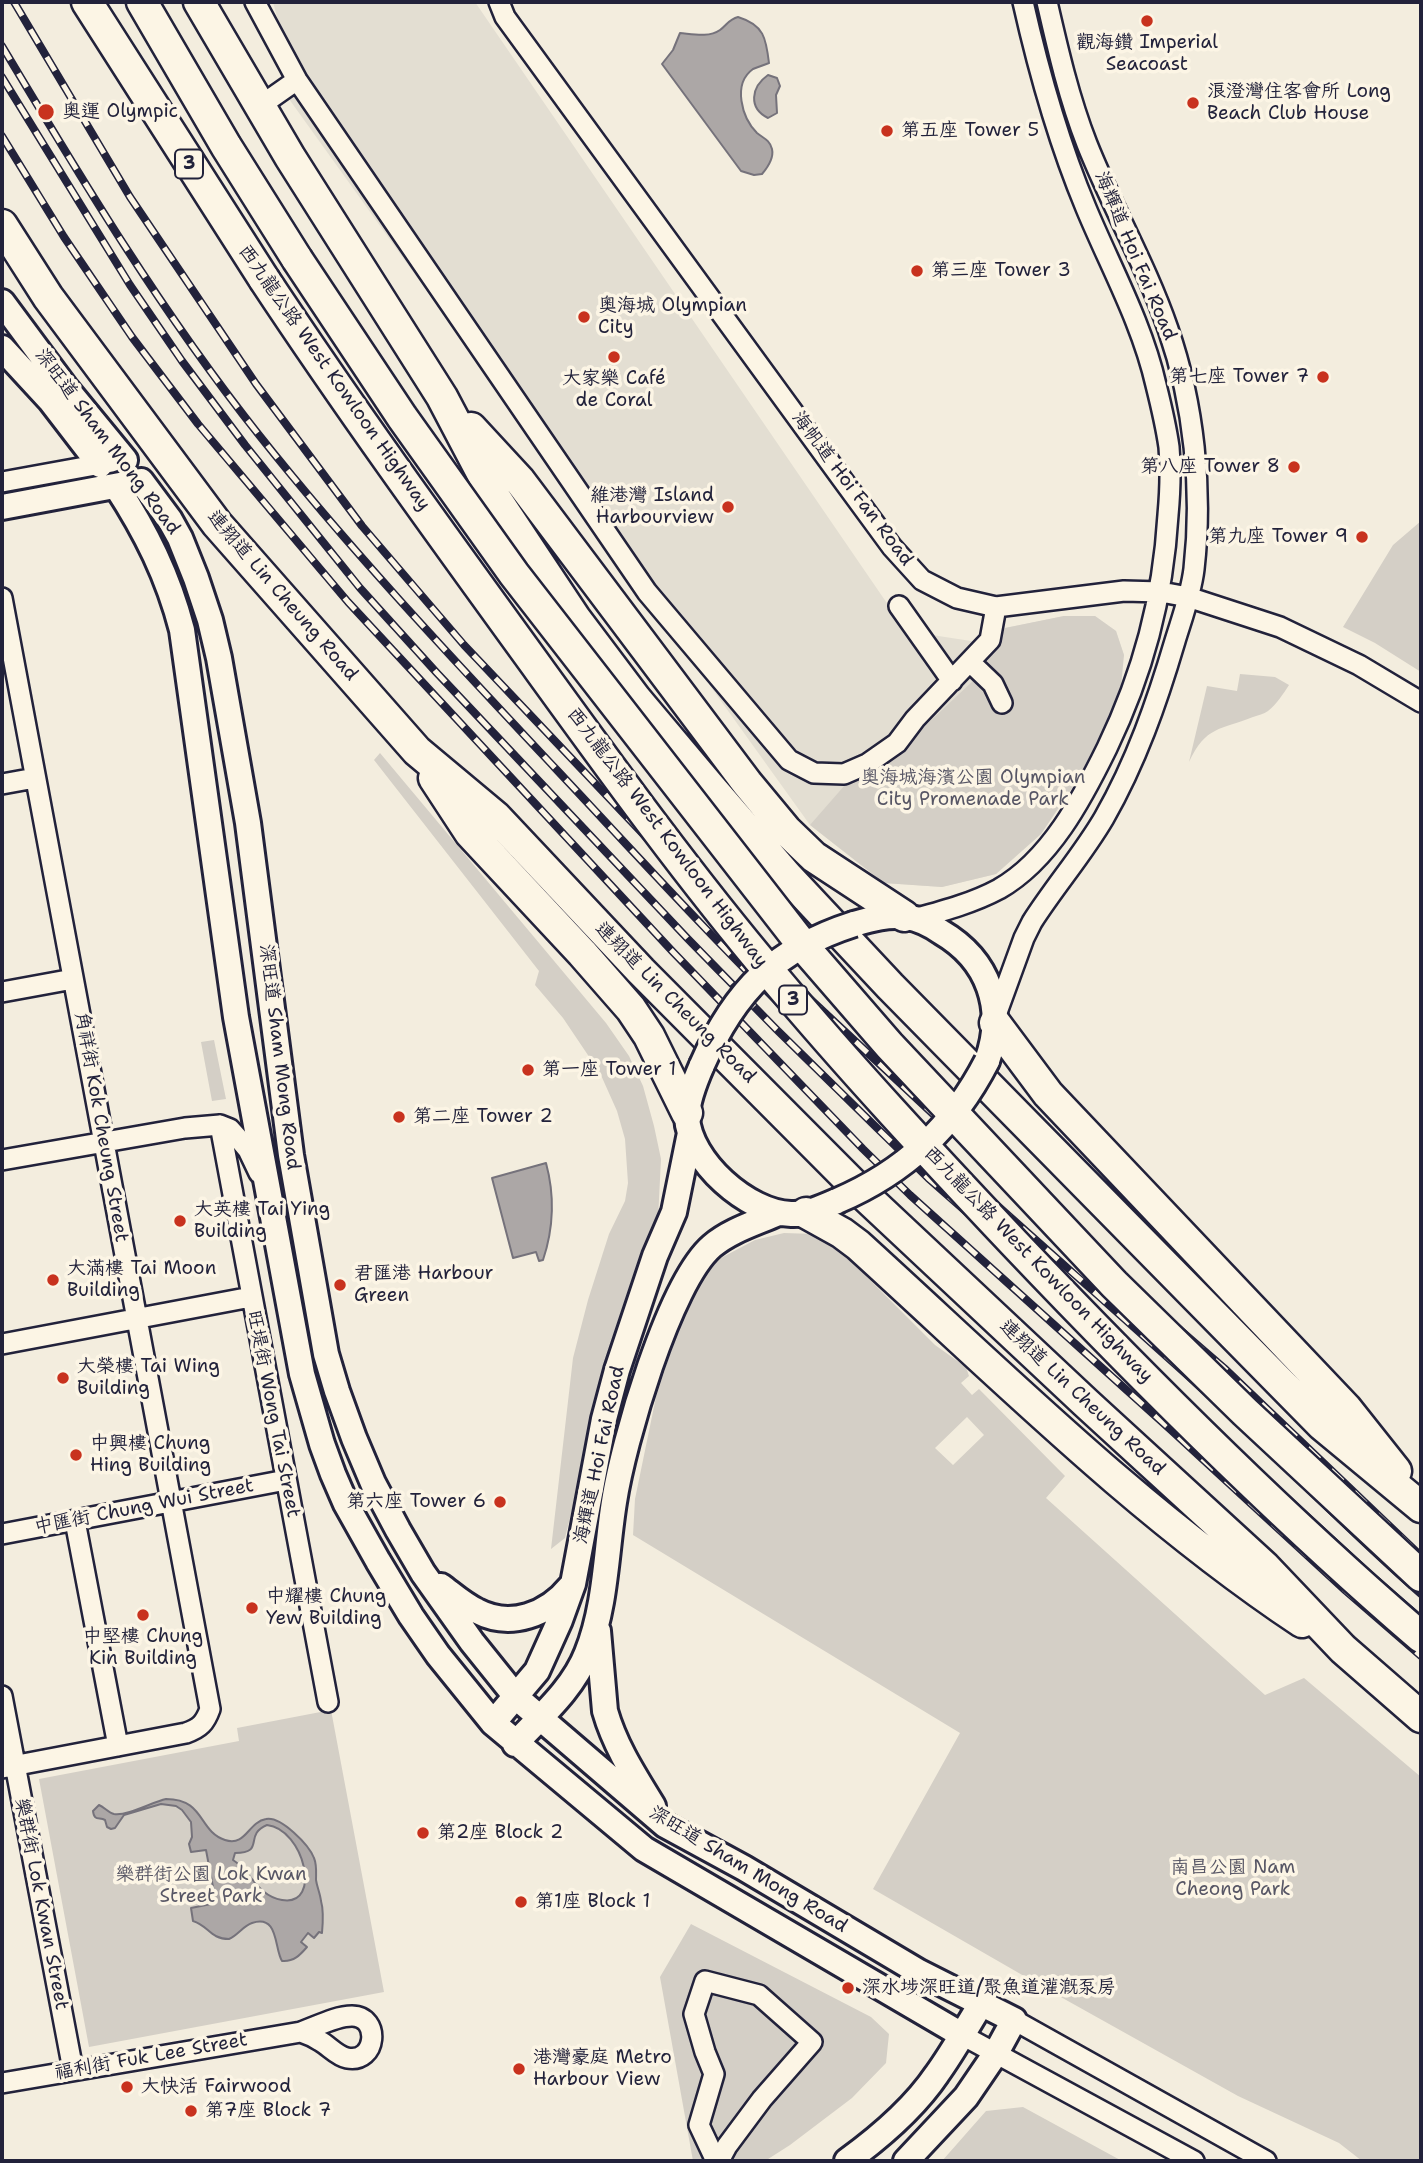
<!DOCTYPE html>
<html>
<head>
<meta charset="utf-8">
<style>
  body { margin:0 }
  #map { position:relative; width:1423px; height:2163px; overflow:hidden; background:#f3edde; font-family:"Shantell Sans",sans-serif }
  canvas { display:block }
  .frame { position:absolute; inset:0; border:4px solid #22223b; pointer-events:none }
</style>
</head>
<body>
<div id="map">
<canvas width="1423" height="2163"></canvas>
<div class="frame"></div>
</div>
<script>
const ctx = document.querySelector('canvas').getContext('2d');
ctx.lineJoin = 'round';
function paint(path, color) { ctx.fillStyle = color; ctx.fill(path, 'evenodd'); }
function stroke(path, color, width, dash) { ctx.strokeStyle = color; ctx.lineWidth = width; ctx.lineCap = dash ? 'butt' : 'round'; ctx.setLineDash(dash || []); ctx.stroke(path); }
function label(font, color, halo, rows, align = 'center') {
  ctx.font = font + ' "Shantell Sans","LXGW WenKai TC",sans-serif'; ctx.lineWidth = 7; ctx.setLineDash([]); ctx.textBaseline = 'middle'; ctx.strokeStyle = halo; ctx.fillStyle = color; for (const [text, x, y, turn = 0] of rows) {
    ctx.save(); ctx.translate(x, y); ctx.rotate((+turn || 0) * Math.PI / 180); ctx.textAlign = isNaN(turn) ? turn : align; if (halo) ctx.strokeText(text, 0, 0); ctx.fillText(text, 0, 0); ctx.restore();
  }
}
paint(new Path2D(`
  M273,2H475L906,631L997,645L1005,628L1064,616H1095L1116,631L1124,655L1082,773L1041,834L996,874L942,887L884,883L810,825L289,99L280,28Z`), '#e3ded2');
paint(new Path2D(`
  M1421,521V672L1375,643L1343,627L1393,545Z
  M1064,616H1095L1116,631L1124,655L1120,697L1082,773L1041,834L996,874L942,887L884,883L810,825L845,785L907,743L975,679L998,645L1005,628Z
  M1240,674L1275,677L1289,685C1283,694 1277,704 1268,711C1264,714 1258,715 1253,717C1220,730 1206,726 1189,762L1207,686L1237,691Z
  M380,753L606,1023L629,1056L643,1086L654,1126L661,1159L658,1219L637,1268L609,1360L565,1538L551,1549L573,1358L588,1300L609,1234L625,1201L628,1183L625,1139L617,1111L600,1073L563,1018L535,985L539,971L374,760Z
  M214,1040L226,1099L212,1101L201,1042Z
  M784,1233L814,1234L835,1245L935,1345L966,1367L969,1376L961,1383L972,1395L979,1389L1065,1476L1046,1498L1265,1695L1304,1678L1421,1777V2161H1362L1339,2143L1238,2096L1050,1991L873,1889L960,1733L633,1535L635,1499L656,1397L689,1296L719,1259L755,1240ZM967,1417L984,1435L953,1465L935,1448Z
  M331,1710L384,1992L89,2047L39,1779L239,1741L237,1728Z
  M691,1924L871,2017L889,2034L886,2063L852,2098L790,2145L765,2161H693L660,1977Z
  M1023,2107L1122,2161H942L986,2111Z`), '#d4cfc6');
const water = new Path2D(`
  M738,17C764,25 766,38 769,63C764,65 758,67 753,69C732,84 742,118 757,133C763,138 770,140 772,149C774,158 768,167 762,174L754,175L741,171L662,64L673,50L680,33C692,34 709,38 720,30C727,25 729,19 738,17Z
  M768,75L777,78L780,86L776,95L777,113L768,118C748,108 751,87 768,75Z
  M546,1163C555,1196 554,1227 543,1260L539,1261L536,1252L513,1258L492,1178Z
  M166,1799C205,1799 198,1831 225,1840C246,1847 248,1822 266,1819C281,1816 309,1845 314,1858C317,1865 316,1873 316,1880C317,1887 320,1893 321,1901C324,1911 323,1922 322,1933L319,1932L314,1938L308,1933L301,1942L307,1947C300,1955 294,1962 282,1961C274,1948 279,1914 252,1923C243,1926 238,1935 229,1939C210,1939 209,1926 193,1921L191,1908L216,1903L206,1850L191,1852L189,1844L192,1837L191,1822L182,1810L176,1806L161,1804L124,1815L115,1828L111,1829L107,1827L105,1820C99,1817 94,1821 93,1811L99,1805C104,1807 109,1813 114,1814C128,1816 152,1802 166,1799ZM267,1825C304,1829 323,1907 282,1900C257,1896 251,1871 233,1860L235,1853C266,1853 243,1835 267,1825Z`);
paint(water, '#aca7a6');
stroke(water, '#75727b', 2);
const minor = new Path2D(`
  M255,2L297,80L647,592L789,760L814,773L844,774L867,764L897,743L915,719L990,640L996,607
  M499,2L505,17L842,479L892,547L922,580L957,598L996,607L1124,591L1161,592L1188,597L1280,627L1359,665L1421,702
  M260,106L297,80
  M2,482L112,462
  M2,598L210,1709C205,1723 200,1728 186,1733L2,1768
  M899,606L952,681
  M970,662L993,684L1002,703
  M2,784L35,778
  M914,919C943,911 973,903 999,889C1050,860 1082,799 1107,748C1143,673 1163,599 1168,515C1170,493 1171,470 1169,447C1166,426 1161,405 1156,385C1142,323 1110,266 1086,208C1058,141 1039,73 1023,2
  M2,992L73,979
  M996,1015L1024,938L1032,922C1055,886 1083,854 1104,818C1136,762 1157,702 1175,641C1182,618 1191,594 1194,569C1203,490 1194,404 1168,329C1146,265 1112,207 1087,144C1069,98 1058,50 1047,2
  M220,1125L328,1702
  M2,1160L185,1128L220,1125L230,1129L238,1138L248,1150L259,1173
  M2,1344L251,1297
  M75,1521L118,1746
  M2,1534L286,1480
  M2,1696L73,2070
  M1014,2020L1266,2161
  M962,2035L1194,2161
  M2,2083L301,2032C316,2027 335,2016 352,2016C381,2016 377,2064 347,2058C337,2056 329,2046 320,2041C314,2037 307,2034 301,2032
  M716,2161L699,2125L714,2074L705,2052L694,2014L705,1981L759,1995L812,2042L762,2099L727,2146L719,2161`);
const major = new Path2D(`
  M2,302L65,387L125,460
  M2,348L50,400L100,465
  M116,486C146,532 168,576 182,630L236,1017L302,1374L322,1444L333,1474L346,1504L378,1561L411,1616L438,1655L493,1723L644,1849L962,2035
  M2,507L141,481L170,520L180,538L196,578L210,620L219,658L248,823L291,1155L326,1354L337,1391L354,1438L373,1483L398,1530L423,1573L472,1642L517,1698L665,1825L744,1868L919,1972L1014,2020L996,2053L966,2097L906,2161
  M854,924C871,919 889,914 907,917C919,919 931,925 941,932C989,960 1006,1009 987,1061
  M702,1065C695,1081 687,1100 687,1117C689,1161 748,1213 791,1214C807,1215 822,1207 837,1201
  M441,1586C453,1595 464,1605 477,1611C511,1629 548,1614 570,1587
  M598,1631L605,1711C615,1746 634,1775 653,1806
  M493,1723L537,1671L560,1620L573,1584L604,1419L617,1370L655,1256L674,1212L690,1133
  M515,1744C541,1716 573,1689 587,1653C606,1606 606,1551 614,1502C623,1443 669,1283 712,1246C731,1230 756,1223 778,1213
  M847,2161C880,2137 914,2108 937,2074C953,2052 966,2028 981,2004`);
const highway = new Path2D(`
  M87,2L264,279
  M142,2L226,146L297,259
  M199,2L290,157L442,397L494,496L575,618L636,699L710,787L787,876L890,986L1322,1425L1421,1507
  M2,225L48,297L217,524L417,751L496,817L641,971L862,1193L1086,1403L1265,1567L1343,1649L1421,1717
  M471,428L520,481L747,783L786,830L814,857L904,916
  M434,778L470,833L582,953L631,1009L649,1036L687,1113
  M995,1023L1048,1094L1346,1408L1396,1471
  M806,1213L842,1233L858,1245C1001,1375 1141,1515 1302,1622`);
stroke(minor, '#22223b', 24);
stroke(major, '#22223b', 30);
stroke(highway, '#22223b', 35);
stroke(minor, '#fcf5e5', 19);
stroke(major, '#fcf5e5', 24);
stroke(highway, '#fcf5e5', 30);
const rail = new Path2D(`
  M14,2L130,197L256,384L362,526L464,645L717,912L963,1142L1224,1368L1421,1556
  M2,46C82,180 162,313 259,435C352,552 453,659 555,768C632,850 708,934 789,1013C921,1141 1061,1261 1197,1384C1274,1452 1344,1527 1421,1594
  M2,77L130,285L182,361L245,445L360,588L436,672L688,939L776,1029L928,1178L1189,1408L1366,1571L1421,1619
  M2,136L64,237L132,337L198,424L348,602L673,952L863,1149L910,1195L1171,1430L1346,1591L1421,1656`);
stroke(rail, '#22223b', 8);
stroke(rail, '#fcf5e5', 5, [16]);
const majorBridge = new Path2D(`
  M702,1065C735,990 776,949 854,924
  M837,1201C905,1172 953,1127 987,1061`);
const highwayBridge = new Path2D(`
  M297,259L402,417L514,574L804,947L889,1045L1114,1284L1245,1412L1421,1576
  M264,279C348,406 438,530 528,654C607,763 686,873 773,976C850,1068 932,1156 1014,1243C1144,1380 1278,1514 1421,1637`);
stroke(majorBridge, '#22223b', 30, []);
stroke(highwayBridge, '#22223b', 35, []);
stroke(majorBridge, '#fcf5e5', 24);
stroke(highwayBridge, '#fcf5e5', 30);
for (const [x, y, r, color] of [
  [1147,21,7,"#c8321e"],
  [1193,103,7,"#c8321e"],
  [46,112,9,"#c8321e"],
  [887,131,7,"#c8321e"],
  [917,271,7,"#c8321e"],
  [584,317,7,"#c8321e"],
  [614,357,7,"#c8321e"],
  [1323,377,7,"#c8321e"],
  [1294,467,7,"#c8321e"],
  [728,507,7,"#c8321e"],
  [1362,537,7,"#c8321e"],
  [528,1070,7,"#c8321e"],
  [399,1117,7,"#c8321e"],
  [180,1221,7,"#c8321e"],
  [53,1280,7,"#c8321e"],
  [340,1285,7,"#c8321e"],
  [63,1378,7,"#c8321e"],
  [76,1455,7,"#c8321e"],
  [500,1502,7,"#c8321e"],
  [252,1608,7,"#c8321e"],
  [143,1615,7,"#c8321e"],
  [423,1833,7,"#c8321e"],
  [521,1902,7,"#c8321e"],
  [848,1988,7,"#c8321e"],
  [519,2069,7,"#c8321e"],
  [127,2087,7,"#c8321e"],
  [191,2111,7,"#c8321e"]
]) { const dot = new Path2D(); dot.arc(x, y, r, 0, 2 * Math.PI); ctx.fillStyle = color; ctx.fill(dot); stroke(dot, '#fcf5e5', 2.5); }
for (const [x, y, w] of [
  [189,164,28],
  [793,1000,28]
]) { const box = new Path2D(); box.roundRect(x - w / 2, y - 14.5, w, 29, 5); ctx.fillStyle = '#fcf5e5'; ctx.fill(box); stroke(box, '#22223b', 2); }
label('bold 18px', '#22223b', null, [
  ["3",189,164],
  ["3",793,1000]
]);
label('19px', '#22223b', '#fcf5e5', [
  ["觀海鑽 Imperial",1147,43,"center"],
  ["Seacoast",1147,65,"center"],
  ["浪澄灣住客會所 Long",1207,92],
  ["Beach Club House",1207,114],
  ["奧運 Olympic",62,112],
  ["第五座 Tower 5",901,131],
  ["第三座 Tower 3",931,271],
  ["奧海城 Olympian",598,306],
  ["City",598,328],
  ["第七座 Tower 7",1309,377,"right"],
  ["大家樂 Café",614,379,"center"],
  ["de Coral",614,401,"center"],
  ["第八座 Tower 8",1280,467,"right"],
  ["維港灣 Island",714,496,"right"],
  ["Harbourview",714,518,"right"],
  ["第九座 Tower 9",1348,537,"right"],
  ["第一座 Tower 1",542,1070],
  ["第二座 Tower 2",413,1117],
  ["大英樓 Tai Ying",194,1210],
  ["Building",194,1232],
  ["大滿樓 Tai Moon",67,1269],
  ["Building",67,1291],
  ["君匯港 Harbour",354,1274],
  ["Green",354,1296],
  ["大榮樓 Tai Wing",77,1367],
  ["Building",77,1389],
  ["中興樓 Chung",90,1444],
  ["Hing Building",90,1466],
  ["第六座 Tower 6",486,1502,"right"],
  ["中耀樓 Chung",266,1597],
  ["Yew Building",266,1619],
  ["中堅樓 Chung",143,1637,"center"],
  ["Kin Building",143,1659,"center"],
  ["第2座 Block 2",437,1833],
  ["第1座 Block 1",535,1902],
  ["深水埗深旺道/聚魚道灌溉泵房",862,1988],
  ["港灣豪庭 Metro",533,2058],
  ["Harbour View",533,2080],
  ["大快活 Fairwood",141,2087],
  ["第7座 Block 7",205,2111]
], 'left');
label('19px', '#22223b', '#fcf5e5', [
  ["海輝道 Hoi Fai Road",1135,256,67],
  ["西九龍公路 West Kowloon Highway",334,378,55],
  ["深旺道 Sham Mong Road",107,442,53],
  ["海帆道 Hoi Fan Road",852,489,53],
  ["連翔道 Lin Cheung Road",282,596,49],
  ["西九龍公路 West Kowloon Highway",667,838,53],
  ["連翔道 Lin Cheung Road",675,1003,45],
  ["深旺道 Sham Mong Road",279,1057,83],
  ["角祥街 Kok Cheung Street",101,1127,80],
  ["西九龍公路 West Kowloon Highway",1038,1265,46],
  ["連翔道 Lin Cheung Road",1082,1398,43],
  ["旺堤街 Wong Tai Street",273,1414,79],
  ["海輝道 Hoi Fai Road",600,1455,-78],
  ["中匯街 Chung Wui Street",144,1507,-11],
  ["深旺道 Sham Mong Road",748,1870,31],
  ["樂群街 Lok Kwan Street",41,1904,79],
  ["福利街 Fuk Lee Street",151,2057,-10]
]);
label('19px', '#575665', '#fcf5e5', [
  ["奧海城海濱公園 Olympian",973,778],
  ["City Promenade Park",973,800],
  ["南昌公園 Nam",1233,1868],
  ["Cheong Park",1233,1890],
  ["樂群街公園 Lok Kwan",211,1875],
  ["Street Park",211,1897]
]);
</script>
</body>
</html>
